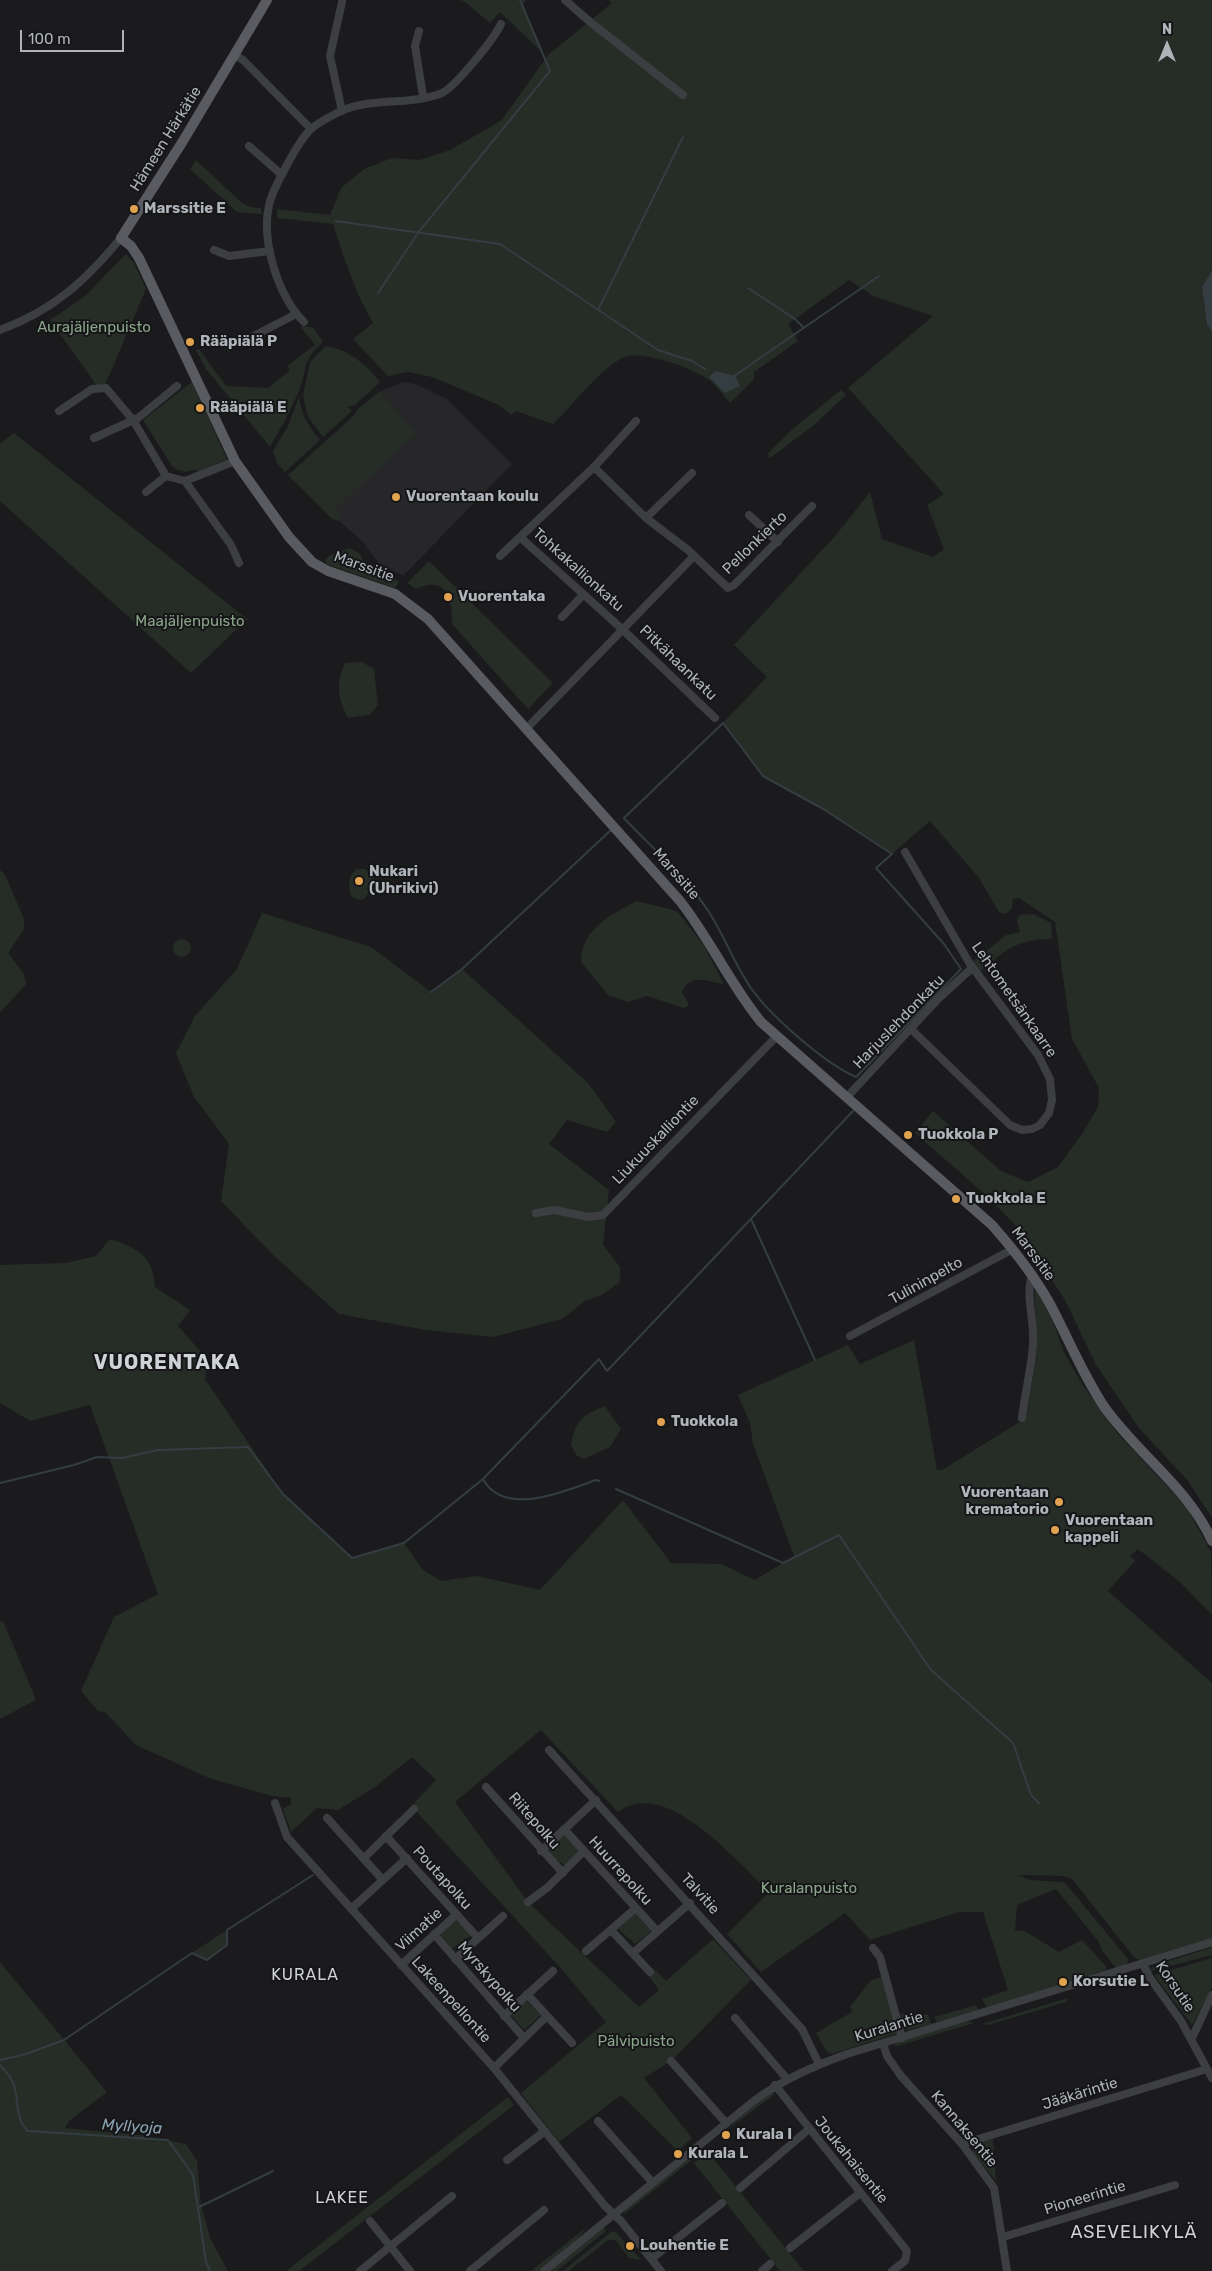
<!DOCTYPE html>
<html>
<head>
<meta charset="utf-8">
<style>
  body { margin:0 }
  #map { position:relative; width:1212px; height:2271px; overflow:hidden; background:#1b1b1d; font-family:Rubik,sans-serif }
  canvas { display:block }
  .north { position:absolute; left:1142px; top:20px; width:50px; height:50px; -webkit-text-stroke:4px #161618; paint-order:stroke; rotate:0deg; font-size:14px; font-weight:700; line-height:20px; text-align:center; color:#afb4bb }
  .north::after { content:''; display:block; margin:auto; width:18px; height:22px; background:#afb4bb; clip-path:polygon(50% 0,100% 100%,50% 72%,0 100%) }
  .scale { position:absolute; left:20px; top:30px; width:104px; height:22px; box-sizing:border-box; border:2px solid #afb4bb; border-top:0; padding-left:6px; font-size:15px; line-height:18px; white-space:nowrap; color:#afb4bb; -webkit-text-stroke:4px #161618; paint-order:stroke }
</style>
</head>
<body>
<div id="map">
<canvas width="1212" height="2271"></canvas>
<div class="north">N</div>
<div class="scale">100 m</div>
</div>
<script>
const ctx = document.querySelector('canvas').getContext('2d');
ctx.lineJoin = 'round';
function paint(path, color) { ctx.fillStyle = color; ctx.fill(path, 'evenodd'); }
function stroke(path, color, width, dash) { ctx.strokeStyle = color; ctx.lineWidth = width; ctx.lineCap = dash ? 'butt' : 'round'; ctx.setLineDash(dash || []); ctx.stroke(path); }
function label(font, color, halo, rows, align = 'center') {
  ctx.font = font + ' Rubik,sans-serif'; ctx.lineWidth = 4; ctx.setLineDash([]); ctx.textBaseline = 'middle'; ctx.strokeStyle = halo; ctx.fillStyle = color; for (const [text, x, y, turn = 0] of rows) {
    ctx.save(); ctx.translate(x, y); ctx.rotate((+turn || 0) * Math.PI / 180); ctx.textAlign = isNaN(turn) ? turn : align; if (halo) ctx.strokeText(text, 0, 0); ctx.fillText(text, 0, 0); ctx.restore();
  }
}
paint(new Path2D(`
  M403,382L415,384L447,399L512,464L403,576L378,562L363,542L291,478L292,472L379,392Z`), '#27272a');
paint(new Path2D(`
  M460,0H526L522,6L542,52L500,12L490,23L465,2Z
  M609,0H1212V270L1202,287L1207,325L1212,331V1518L1188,1481L1139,1428L1096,1365L1065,1300L1016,1226L988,1197L915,1133L933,1111L1001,1171L1028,1182L1058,1167L1082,1134L1098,1107L1099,1088L1072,1039L1055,922L1019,898L1013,899L1012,908L1006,914L999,912L979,878L930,821L892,854L825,810L763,776L723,723L767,677L734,645L836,535L870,492L882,539L933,557L944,549L927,505L944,494L848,388L933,316L873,296L849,280L788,324L798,341L754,372V379L730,403C724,396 718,388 712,382C697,369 639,348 622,358C596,373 575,403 553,424L516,411L511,415L499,405L432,377L408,372L388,376L353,339L373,323C355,292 344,258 333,224L277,218V209L330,215L341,188L364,169L392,158L420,160L450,150L502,120L548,55L612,3Z
  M196,160L242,203L250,207L261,208L262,214L237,212L190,169Z
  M126,254L134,263L146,289L105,385L97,386L50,320L85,296Z
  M300,326L313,327L323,342C300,362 309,369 298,393C290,412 280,430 270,447L206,369L196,350L199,349L226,386L268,388L290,370L287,366L315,345Z
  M326,346C349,350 366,364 380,382L355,405L347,407L352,410L350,413L323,437L308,417L303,395L310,362Z
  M192,382L227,459L197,472L196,469C186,473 180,473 172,466L143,420Z
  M841,390L846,395L814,425L770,458L767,454L796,426Z
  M379,392L417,433L334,509L342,517L338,521L331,518L288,475L354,416L358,409Z
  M299,397C301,415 309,426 320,440L285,472L277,463L273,451L288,426Z
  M14,433L247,619L191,673L0,501V444Z
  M350,548L360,554L366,566L372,570H380L399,582L395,588L326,564L325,560L329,556Z
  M429,561L553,683L528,709L452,624C453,598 446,575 416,589L407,583Z
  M362,662L374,669L378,705L369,715L348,718C338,697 335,685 345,663Z
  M356,869H365L373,876L375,883L364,899L359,900L351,896C348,885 347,878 356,869Z
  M0,870L5,875L24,919V929L8,953L24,974L26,984L0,1013Z
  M637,901L677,911L704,946L724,984C707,982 691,972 682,992L689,1005L684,1008L647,996L628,1002L608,995L581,962C581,929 611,914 637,901Z
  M262,913L371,947L431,992L462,969L588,1083L616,1122L607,1132L567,1120L549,1144L609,1190L603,1245L620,1267V1282L602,1295L585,1301L562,1319L493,1337L426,1330L339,1314L273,1255L221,1201L229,1144L194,1097L176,1053L195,1016L237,969Z
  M1033,914L1051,923L1052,939C1015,939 1005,951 978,973L970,964L1006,935L1020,932L1017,919L1020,915Z
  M173 948a9 9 0 1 1 18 0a9 9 0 1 1-18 0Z
  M110,1239C138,1248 153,1256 155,1287L190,1310L178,1326L208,1360L205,1379L283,1494L352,1558L404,1543L422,1569L441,1581L477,1576L540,1590L623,1500L671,1563L721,1564L755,1580L794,1556L753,1444L750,1423L738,1395L848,1345L860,1364L914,1340L937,1470H942L1026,1418L1037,1349L1034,1284L1052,1319L1064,1352L1082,1384L1117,1433L1186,1506L1211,1552L1212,1615L1180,1582L1138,1549L1130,1556L1135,1561L1108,1591L1212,1683V1939L1140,1961L1133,1956L1072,1879L1062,1876L1017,1875L1030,1880L1063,1882L1067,1885L1128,1959L1127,1966L1121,1968L1115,1967L1102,1950L1099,1942L1056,1889L1017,1905L1015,1930L1025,1931L1059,1952L1082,1940L1106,1966V1970L992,2006H986L982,1999L1008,1990L983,1912H959L870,1940L845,1913L761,1972L727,1934L769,1892C736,1861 666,1776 618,1812L541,1730L455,1802L528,1902L639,2007L659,1990L647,1974L654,1969L666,1981L713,1939L751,1980L671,2061L644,2078L692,2138L678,2151L621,2095L559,2142L521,2093L606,2022L559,1966L414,1809L412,1805L436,1780L412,1757L375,1787L338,1810L317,1808L291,1832L283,1809L291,1804V1798L272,1796L209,1778L136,1745L106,1713L98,1711L81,1691L114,1617L158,1594L90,1405L30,1421L0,1403V1265L66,1263L96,1256Z
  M605,1406L621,1429L610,1447L584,1459L577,1456L571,1445C575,1421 582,1415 605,1406Z
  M0,1621H3L36,1700L0,1719Z
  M564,1834L580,1851L565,1865L554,1859L549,1851Z
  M635,1914H637L652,1930L635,1944L618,1929Z
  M456,1921L470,1933V1936L452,1949L440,1934Z
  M227,1930V1945L207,1960L192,1953Z
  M1212,1947V1955L1151,1971V1968L1157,1965Z
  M1212,1958V1987L1192,2025L1154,1975Z
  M0,1962L107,2092L69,2121L65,2128L139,2135L186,2144L197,2161L201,2204L210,2238L228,2271H0Z
  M882,1977L898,2033L831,2054L827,2052L816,2033L852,2012L850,2007L871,1980Z
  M1068,1998L1066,2002L988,2025L982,2024Z
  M526,2000L541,2015L524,2030L511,2015V2013Z
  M977,2005V2010L937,2022L934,2017Z
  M905,2013L914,2017L928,2014L931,2024L907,2030L900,2018L901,2014Z
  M968,2021L974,2023L894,2047L896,2043Z
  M770,2093L775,2094L727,2130L746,2112Z
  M508,2097L514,2105L299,2271H286Z
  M993,2139L996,2181L972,2152L976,2143Z
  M708,2152L804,2271H780L694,2163Z
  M688,2158L692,2160L623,2215L626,2209Z
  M588,2226L577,2239L539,2271H531Z
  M604,2227L606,2231L557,2271H548Z
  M612,2231L616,2232L641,2260L629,2258L615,2240H608L569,2271H563Z`), '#252d26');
paint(new Path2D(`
  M1212,270V331L1207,325L1202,287Z
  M716,371L735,376L740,386L725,393L709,377Z`), '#343d42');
stroke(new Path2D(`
  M335,221L500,244L658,350L692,361L705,369
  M748,288L795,319L804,328
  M378,293L418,233L550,71L520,0
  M598,310L683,137
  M734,376L879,276
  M723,723L763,776L825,810L892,854L876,868L944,944L961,969L856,1077C824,1063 765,1012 747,982C733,960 723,934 709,912C686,877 652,848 624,818Z
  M431,992L462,969L611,830
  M751,1219L815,1360
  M483,1479L599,1359L607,1371L853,1111
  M0,1483L74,1465L97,1457L122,1458L158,1450L248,1447L283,1494L352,1558L404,1543L483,1479C504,1518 565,1491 596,1480L599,1481
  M616,1489L783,1563L839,1535L931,1670L1013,1743L1031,1795L1039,1803
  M0,2060L26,2054L64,2040L192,1953L207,1960L227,1945V1930L313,1875
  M0,2065C5,2071 12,2078 14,2085C19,2101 15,2119 28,2131L168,2140L193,2175L206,2262L210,2271
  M199,2207L273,2171`), '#343d42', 2);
stroke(new Path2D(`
  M565,0L589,21L683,95
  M342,2L330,56L342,111
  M419,31L415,46L423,96
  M235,55L243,60L311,129
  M249,146L282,175
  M214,250L229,256L270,251
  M304,322C278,296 261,242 269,205C273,188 299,140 311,129C319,122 331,116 341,111C372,97 410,106 442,93C456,86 494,39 501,24
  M0,330C54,310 85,281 121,238
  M248,339L296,314
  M59,411L92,389L106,388L133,420L166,476L185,481L235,461
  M94,438L138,418L177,386
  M594,467L646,518L688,550L728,588L734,585L812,506
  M185,481L231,545L239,563
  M146,492L166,476
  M749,515L778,542
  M646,518L692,473
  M520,537L622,629L715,718
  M500,556L594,467L636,421
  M562,617L583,595
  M527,728L694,556
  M905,852L970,964L1038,1055L1050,1079L1052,1100L1049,1113L1040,1125L1032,1129L1022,1130L1010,1125L912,1030
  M847,1097L938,999L972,968
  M536,1213L555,1210L588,1217L603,1215L776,1037
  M850,1336L1013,1249
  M1022,1418C1025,1394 1031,1369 1033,1345C1035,1322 1025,1296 1032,1275
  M549,1750L802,2029L819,2064
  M486,1787L563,1873
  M275,1803L287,1837L494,2068L605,2206L621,2221L661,2271
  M327,1818L382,1879
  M564,1829L657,1931
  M386,1836L477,1937
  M541,1851L596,1800
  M364,1858L414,1809
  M528,1902L548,1887L584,1851
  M351,1909L407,1858
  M611,1930L650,1972
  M434,1934L524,2038
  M873,1948L880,1957L902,2038
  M586,1951L636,1908
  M633,1953L690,1903
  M455,1959L503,1916
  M1143,1964L1150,1978L1181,2021L1212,2078
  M401,1965L456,1915
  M527,1994L572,2043
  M504,2016L553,1971
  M735,2018L787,2079
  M1192,2038L1212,1995
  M883,2043L887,2056L901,2076L962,2144L994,2188L1007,2271
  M671,2061L726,2123
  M494,2068L547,2016
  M775,2085L907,2251L905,2261L892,2271
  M598,2121L652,2182
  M962,2144L1207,2069
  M507,2160L545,2131
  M740,2188L809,2129
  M370,2221L410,2271
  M1003,2237L1175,2185
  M790,2248L860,2193
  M651,2259L722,2203
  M360,2271L452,2196
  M470,2271L544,2210
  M544,2271L755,2100C784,2079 814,2066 847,2054L1212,1942
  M762,2271L770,2264`), '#3c3e42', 8);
stroke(new Path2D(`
  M267,0L183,141L121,238L131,246L139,258L235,461L289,537L312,562L328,571L395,594L428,619L680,901C710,939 730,984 761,1022L992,1225C1014,1250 1034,1275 1050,1304C1068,1338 1082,1373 1103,1405C1136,1453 1188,1487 1212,1541`), '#595b60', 10);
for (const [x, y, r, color] of [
  [134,209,5,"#e1a34f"],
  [190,342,5,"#e1a34f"],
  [200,408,5,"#e1a34f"],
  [396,497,5,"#e1a34f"],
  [448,597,5,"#e1a34f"],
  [359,881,5,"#e1a34f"],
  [908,1135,5,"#e1a34f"],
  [956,1199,5,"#e1a34f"],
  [661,1422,5,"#e1a34f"],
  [1059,1502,5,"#e1a34f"],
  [1055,1530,5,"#e1a34f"],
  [1063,1982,5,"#e1a34f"],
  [726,2135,5,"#e1a34f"],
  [678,2154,5,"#e1a34f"],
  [630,2246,5,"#e1a34f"]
]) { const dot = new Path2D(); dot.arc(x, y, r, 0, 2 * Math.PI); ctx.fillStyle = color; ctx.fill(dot); stroke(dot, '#161618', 2); }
label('15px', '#afb4bb', '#161618', [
  ["Hämeen Härkätie",166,139,-58],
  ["Pellonkierto",755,543,-44],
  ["Marssitie",364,567,20],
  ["Tohkakallionkatu",578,570,42],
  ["Pitkähaankatu",678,663,44],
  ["Marssitie",676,874,49],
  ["Lehtometsänkaarre",1014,1000,55],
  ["Harjuslehdonkatu",899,1022,-46],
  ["Liukuuskalliontie",656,1140,-46],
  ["Marssitie",1033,1254,54],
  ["Tulininpelto",926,1281,-29],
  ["Riitepolku",534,1821,49],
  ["Huurrepolku",620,1871,48],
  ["Poutapolku",442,1878,48],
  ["Talvitie",700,1894,48],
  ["Viimatie",419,1930,-42],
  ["Myrskypolku",489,1977,49],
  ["Korsutie",1175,1987,56],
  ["Lakeenpellontie",451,2000,48],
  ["Kuralantie",889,2027,-17],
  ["Jääkärintie",1080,2094,-17],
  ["Kannaksentie",964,2129,50],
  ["Joukahaisentie",851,2160,51],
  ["Pioneerintie",1085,2198,-17]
]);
label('bold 15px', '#afb4bb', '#161618', [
  ["Marssitie E",144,209],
  ["Rääpiälä P",200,342],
  ["Rääpiälä E",210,408],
  ["Vuorentaan koulu",406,497],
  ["Vuorentaka",458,597],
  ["Nukari",369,872],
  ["(Uhrikivi)",369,889],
  ["Tuokkola P",918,1135],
  ["Tuokkola E",966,1199],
  ["Tuokkola",671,1422],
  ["Vuorentaan",1049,1493,"right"],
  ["krematorio",1049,1510,"right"],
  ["Vuorentaan",1065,1521],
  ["kappeli",1065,1538],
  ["Korsutie L",1073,1982],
  ["Kurala I",736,2135],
  ["Kurala L",688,2154],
  ["Louhentie E",640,2246]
], 'left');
label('15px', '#89a488', '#161618', [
  ["Aurajäljenpuisto",94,328],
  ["Maajäljenpuisto",190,622],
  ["Kuralanpuisto",809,1889],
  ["Pälvipuisto",636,2042]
]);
ctx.letterSpacing = '1px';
label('16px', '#cfd2d7', '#161618', [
  ["KURALA",305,1975],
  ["LAKEE",342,2198]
]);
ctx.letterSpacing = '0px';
label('italic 16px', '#8aa3b2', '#161618', [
  ["Myllyoja",132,2127,4]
]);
ctx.letterSpacing = '1px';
label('18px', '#cfd2d7', '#161618', [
  ["ASEVELIKYLÄ",1134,2233]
]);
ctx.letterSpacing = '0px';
ctx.letterSpacing = '1px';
label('bold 20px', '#cfd2d7', '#161618', [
  ["VUORENTAKA",167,1363]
]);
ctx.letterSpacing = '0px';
</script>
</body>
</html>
